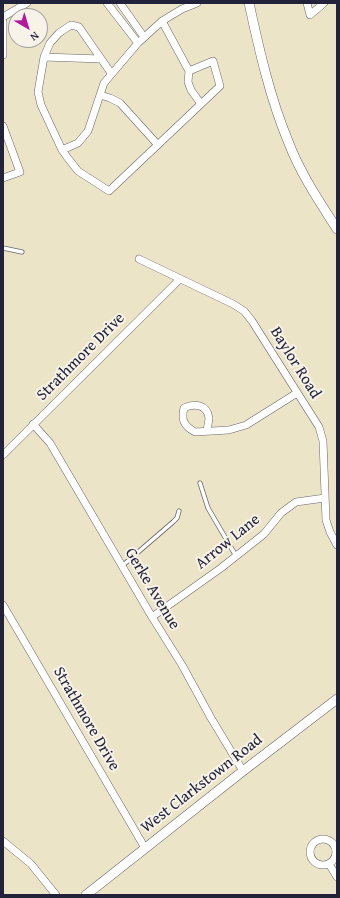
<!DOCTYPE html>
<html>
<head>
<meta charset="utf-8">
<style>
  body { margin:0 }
  #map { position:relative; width:340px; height:898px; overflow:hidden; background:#ece4c6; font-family:"Gentium Book Plus",serif }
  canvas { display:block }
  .frame { position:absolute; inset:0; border:4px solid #22223b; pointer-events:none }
  .north { position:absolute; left:8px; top:8px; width:40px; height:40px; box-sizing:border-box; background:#f7f3e8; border:1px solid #a29fa3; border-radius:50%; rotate:142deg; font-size:11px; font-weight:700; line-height:16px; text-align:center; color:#22223b }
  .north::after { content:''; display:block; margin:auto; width:14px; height:18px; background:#b5179e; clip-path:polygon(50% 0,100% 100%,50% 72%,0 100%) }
</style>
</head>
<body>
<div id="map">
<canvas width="340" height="898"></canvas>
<div class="frame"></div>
<div class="north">N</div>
</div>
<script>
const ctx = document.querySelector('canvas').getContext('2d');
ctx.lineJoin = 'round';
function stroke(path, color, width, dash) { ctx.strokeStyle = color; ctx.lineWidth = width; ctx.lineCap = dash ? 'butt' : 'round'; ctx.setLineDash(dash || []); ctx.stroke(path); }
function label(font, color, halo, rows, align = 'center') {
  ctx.font = font + ' "Gentium Book Plus",serif'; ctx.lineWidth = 4; ctx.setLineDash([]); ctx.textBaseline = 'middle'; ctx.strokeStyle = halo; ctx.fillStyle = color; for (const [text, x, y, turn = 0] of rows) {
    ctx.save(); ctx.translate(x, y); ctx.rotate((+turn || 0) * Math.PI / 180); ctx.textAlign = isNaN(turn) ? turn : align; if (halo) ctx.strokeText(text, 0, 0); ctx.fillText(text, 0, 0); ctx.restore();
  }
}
const service = new Path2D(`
  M3,248L22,252
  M200,483L208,508L236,556
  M122,566L173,522L177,518L179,511`);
const minor = new Path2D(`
  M107,3L138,43
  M120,3L144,37
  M307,3L310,15L324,3
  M3,17L27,3
  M162,21L189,71L188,82L191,90L201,104
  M3,22V55
  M44,57L101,59
  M111,73L79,27L71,25L59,33L50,43L44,57L38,92L41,105L62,150L67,157L78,171L109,191L220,86L213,61L189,71
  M100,95L110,98L120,103L158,145
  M3,126L20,172L3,178
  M62,150L78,143L88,131L104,83L138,43L162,21L182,9L197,3
  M139,259L233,304L244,311L252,321L319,427L323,441L326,520L330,532L337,545
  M33,424L50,443L152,617L182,665L211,718L243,771
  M207,431C207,427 209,422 209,418C207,404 194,403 184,408C181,420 184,426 195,432L229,430L246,425L297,393
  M3,455L180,279
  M3,605L145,848
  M152,617L221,568L264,534L281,513L296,502L325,498
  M310 852a13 13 0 1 1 26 0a13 13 0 1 1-26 0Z
  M3,841L31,864L56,895
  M329,864L337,877`);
const tertiary = new Path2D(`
  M249,3C259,49 270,98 288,141C300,173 319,201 337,229
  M86,895L243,771L337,699`);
stroke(service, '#69666c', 5);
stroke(minor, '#69666c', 8);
stroke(tertiary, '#69666c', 10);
stroke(service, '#fff', 3.5);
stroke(minor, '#fff', 7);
stroke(tertiary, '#fff', 9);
label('16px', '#22223b', '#f7f3e8', [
  ["Strathmore Drive",81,357,-45],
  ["Baylor Road",295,363,58],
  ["Arrow Lane",228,542,-39],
  ["Gerke Avenue",152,589,59],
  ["Strathmore Drive",86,719,60],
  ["West Clarkstown Road",202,784,-38]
]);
</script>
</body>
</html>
